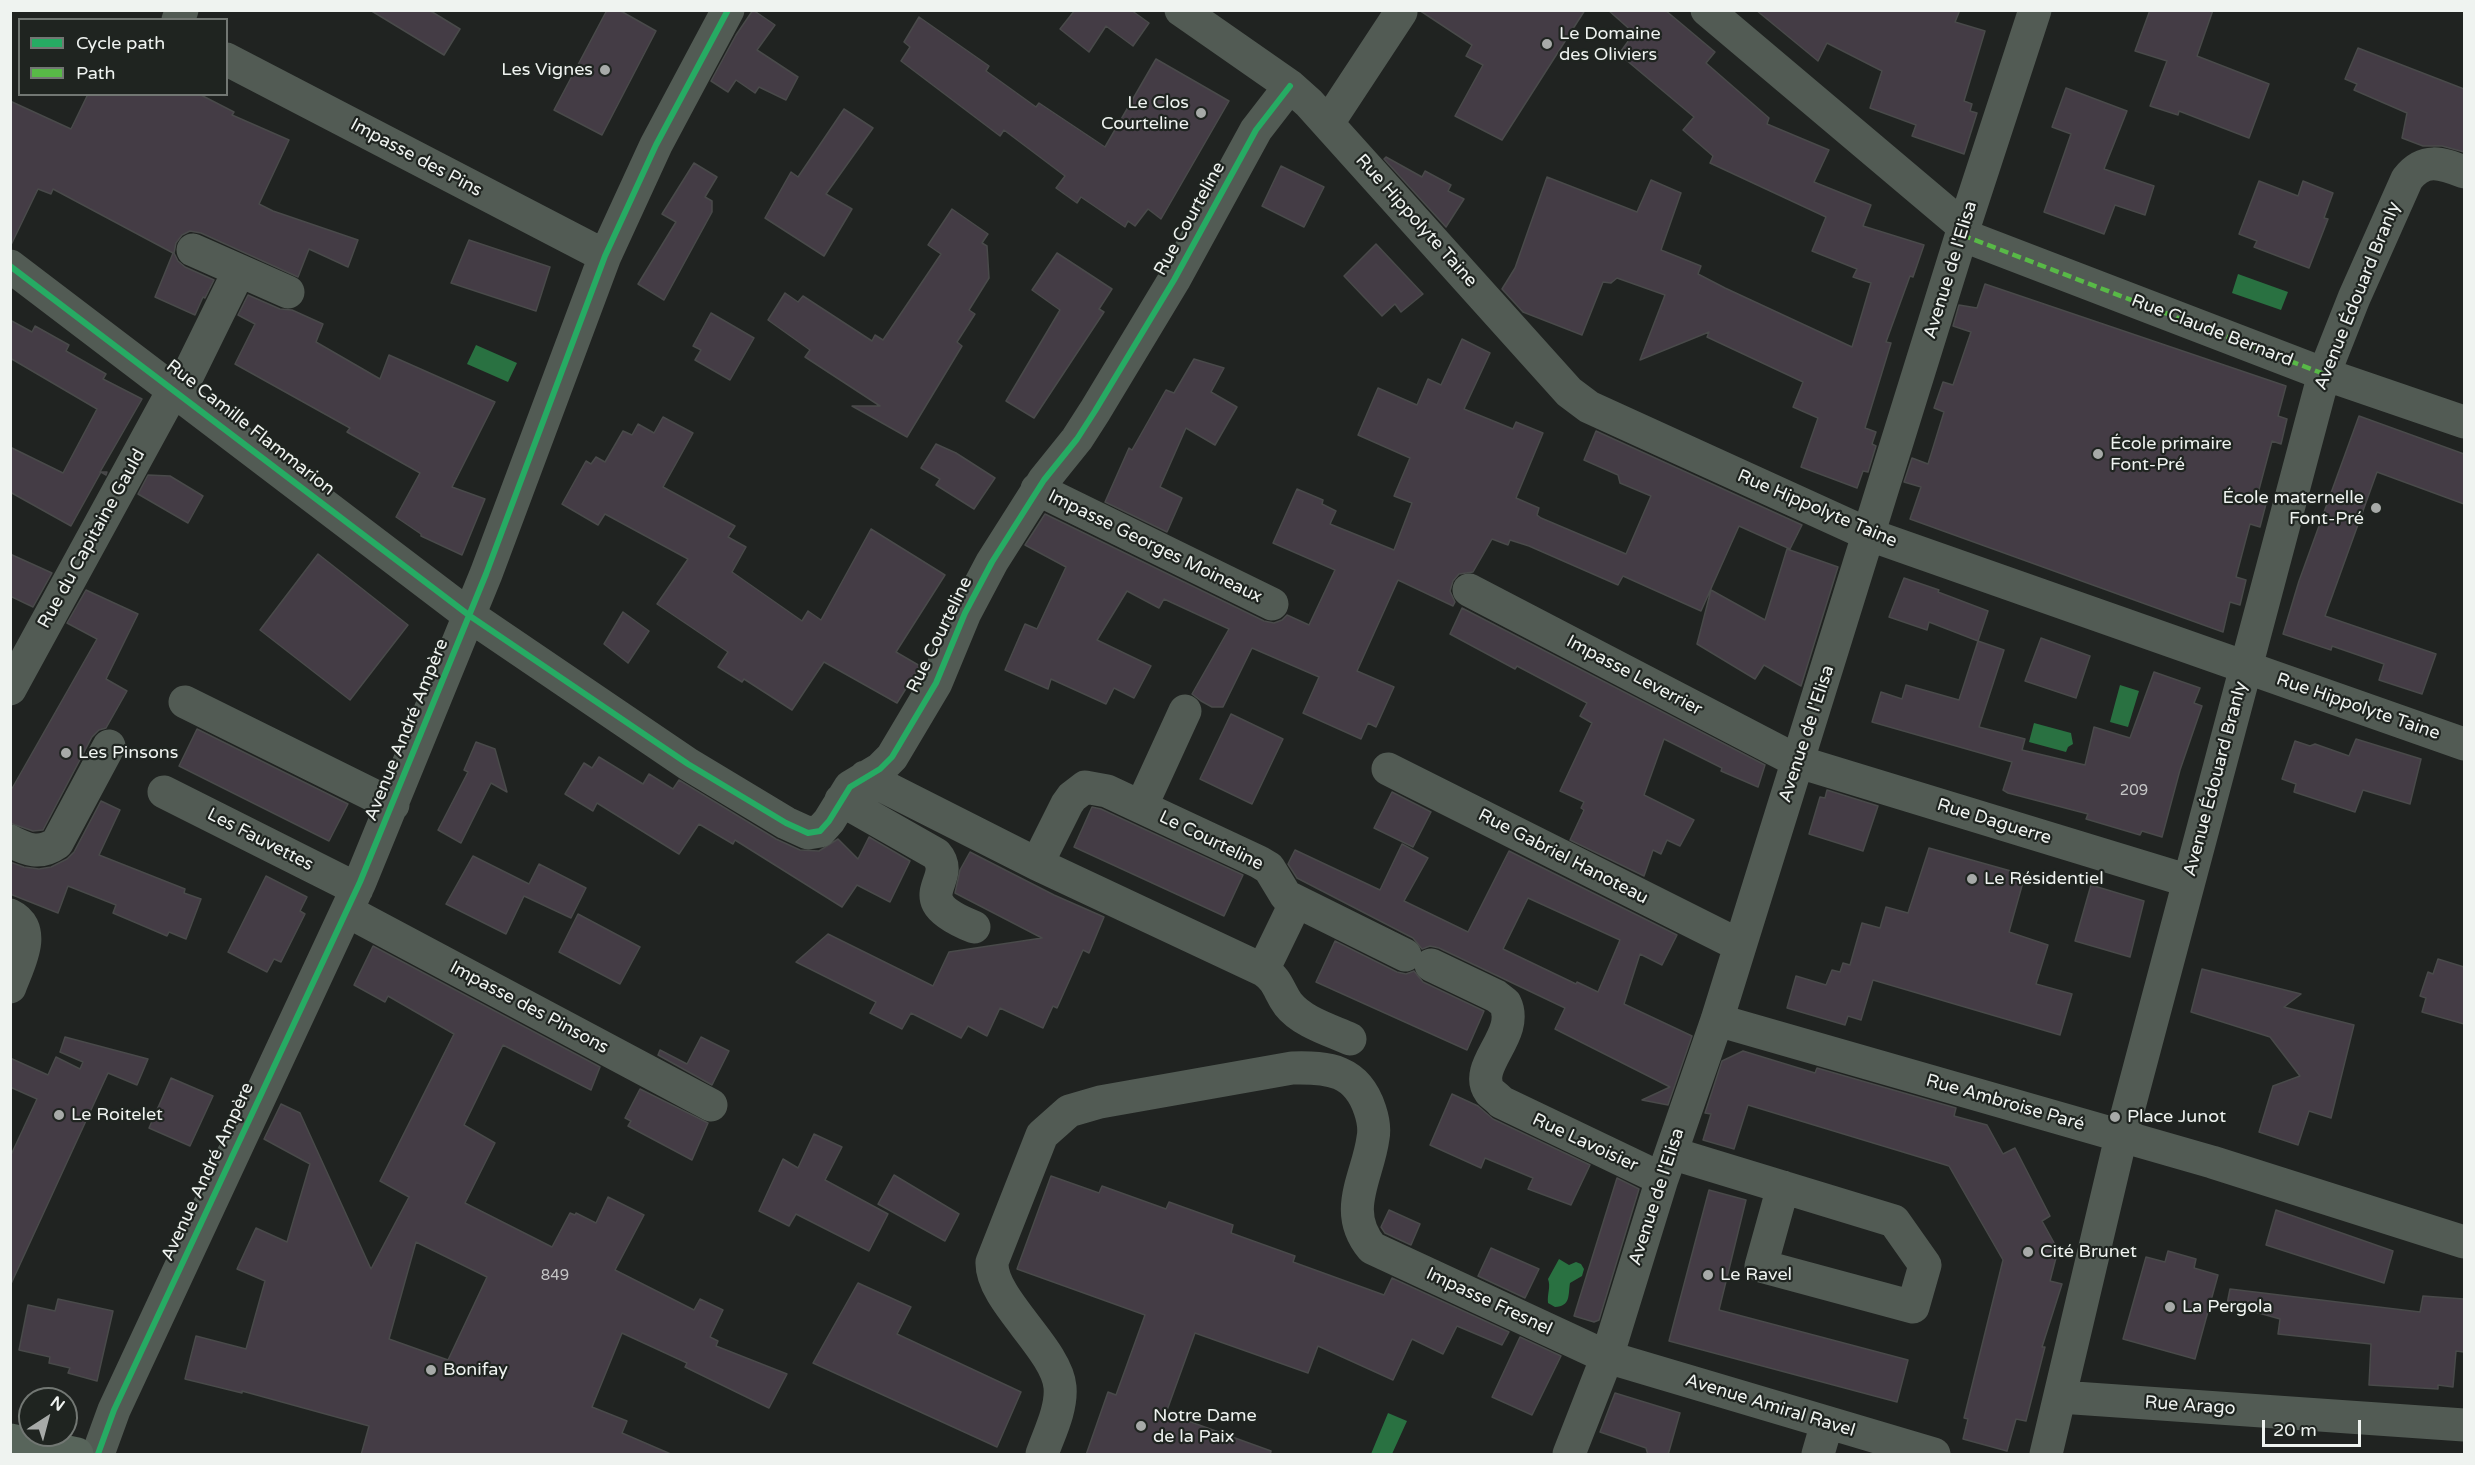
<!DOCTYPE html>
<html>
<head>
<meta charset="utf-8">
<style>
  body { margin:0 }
  #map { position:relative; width:2475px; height:1465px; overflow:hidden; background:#202321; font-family:"Varela Round",sans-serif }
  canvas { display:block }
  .frame { position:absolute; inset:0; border:12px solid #eff3f0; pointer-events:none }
  .legend { position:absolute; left:18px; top:18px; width:210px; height:78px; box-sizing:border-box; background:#1f2420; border:2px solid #727773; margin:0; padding:8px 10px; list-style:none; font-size:18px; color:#eff3f0 }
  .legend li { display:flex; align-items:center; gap:12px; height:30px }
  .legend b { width:30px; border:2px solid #727773 }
  .north { position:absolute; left:18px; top:1387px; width:60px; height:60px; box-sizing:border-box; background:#1f2420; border:2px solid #727773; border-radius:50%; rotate:36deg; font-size:16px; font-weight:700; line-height:24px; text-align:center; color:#eff3f0 }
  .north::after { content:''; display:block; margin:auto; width:21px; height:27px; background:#a7aaa8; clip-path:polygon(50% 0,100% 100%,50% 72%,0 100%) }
  .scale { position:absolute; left:2262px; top:1420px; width:99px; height:27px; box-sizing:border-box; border:3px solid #eff3f0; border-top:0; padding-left:8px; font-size:18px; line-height:21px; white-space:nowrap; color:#eff3f0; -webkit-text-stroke:4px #1f2420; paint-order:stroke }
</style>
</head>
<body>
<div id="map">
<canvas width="2475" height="1465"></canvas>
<div class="frame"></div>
<ul class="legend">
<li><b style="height:8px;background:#26ab63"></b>Cycle path</li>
<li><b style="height:8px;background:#58b947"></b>Path</li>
</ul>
<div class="north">N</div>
<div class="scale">20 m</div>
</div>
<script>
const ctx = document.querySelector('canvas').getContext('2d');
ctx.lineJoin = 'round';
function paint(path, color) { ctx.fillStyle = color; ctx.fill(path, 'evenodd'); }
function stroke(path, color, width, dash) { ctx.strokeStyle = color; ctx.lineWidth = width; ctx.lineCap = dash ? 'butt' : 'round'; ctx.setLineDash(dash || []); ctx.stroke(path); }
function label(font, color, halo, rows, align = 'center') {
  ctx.font = font + ' "Varela Round",sans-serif'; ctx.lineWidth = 4.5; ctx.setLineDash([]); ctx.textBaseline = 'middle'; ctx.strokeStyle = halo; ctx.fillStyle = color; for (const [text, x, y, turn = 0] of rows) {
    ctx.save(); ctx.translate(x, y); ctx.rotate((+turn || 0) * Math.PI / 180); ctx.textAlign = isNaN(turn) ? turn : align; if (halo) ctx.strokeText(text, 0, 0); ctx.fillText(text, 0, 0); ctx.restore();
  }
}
paint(new Path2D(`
  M2238,274L2288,292L2281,310L2232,293Z
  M476,345L517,363L508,382L467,364Z
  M2120,685L2139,691L2128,727L2110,722Z
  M2034,723L2071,733L2073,744L2068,747L2066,752L2029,742Z
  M1559,1259L1569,1265L1576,1262L1581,1264L1584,1269L1582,1276L1570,1283C1568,1295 1571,1306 1555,1307L1548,1303C1547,1294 1551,1287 1548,1279Z
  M1388,1413L1407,1421L1392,1454H1371Z`), '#297141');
const building = new Path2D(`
  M370,10H429L460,29L444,55Z
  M607,10H619L656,31L602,135L554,110Z
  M753,10L775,25L757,50L798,77L786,100L759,87L755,93L736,80L728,92L711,81L736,35Z
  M1075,10H1131L1149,23L1133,46L1106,26L1089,52L1060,29Z
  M1419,10H1585L1502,140L1455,116L1483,65L1466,56L1472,45Z
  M1608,10H1665L1715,52L1706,63L1769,118L1767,124L1829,150L1814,182L1871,205L1863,226L1924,245L1913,277L1910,276L1886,342L1891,343L1865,428L1876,432L1872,444L1876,446L1868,472L1863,471L1857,488L1801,467L1818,418L1793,407L1803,382L1707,337L1709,332L1640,360L1665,295L1617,278L1611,283L1603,282L1582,335L1523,312L1502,289L1515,268L1547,177L1637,212L1651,180L1681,193L1661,250L1701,266L1698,274L1725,288L1852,347L1871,283L1853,277L1857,269L1812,251L1826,217L1710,163L1713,156L1683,130L1694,117L1619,54L1634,33Z
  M1756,10H1960L1955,22L1985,31L1964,101L1972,104L1970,111L1977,113L1964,154L1912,136L1916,125L1870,108L1882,71L1827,43L1818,61Z
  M2150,10H2213L2197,56L2269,84L2249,138L2179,111L2178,115L2150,106L2167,61L2135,51Z
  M919,17L989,66L986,71L1036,107L1039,103L1105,147L1156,59L1229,101L1161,219L1148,209L1135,226L1128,221L1125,227L1081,197L1077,203L1056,188L1065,176L1004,130L1000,136L901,61L910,47L904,42Z
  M2358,48L2464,89V152L2442,146H2423L2402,138L2407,113L2354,90L2357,84L2345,79Z
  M2066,88L2127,111L2104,169L2154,186L2145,215L2115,205L2104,234L2044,212L2071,134L2052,127Z
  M88,94H199L234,112L232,115L289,140L259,204L273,211L358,240L348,267L309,249L298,277L201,233L190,231L182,235L176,243L174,253L178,261L185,267L214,280L205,298L203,297L195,315L155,297L173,253L53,189L51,194L38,189L10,247V101L71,129Z
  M844,109L873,128L826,194L852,209L824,256L765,218L791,172L798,177Z
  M1386,157L1422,177L1425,171L1451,185L1448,191L1464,199L1446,227L1384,159Z
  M694,163L717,177L705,197L712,201V212L664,300L638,284L676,222L662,214Z
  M1281,166L1324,187L1304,227L1262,206Z
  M2259,181L2298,196L2303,181L2333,193L2324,218L2328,219L2309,268L2254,247L2257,241L2239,234Z
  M952,209L988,234L982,243L987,246L989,278L969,310L975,314L957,342L962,346L907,437L852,406H880L805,357L810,350L768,320L785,293L798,302L803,296L872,341L875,335L883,340L941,254L928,245Z
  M469,240L550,267L536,311L451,283Z
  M1376,244L1423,294L1401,312L1395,304L1382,316L1344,276Z
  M1057,253L1112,289L1099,309L1104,312L1034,418L1006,401L1060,310L1032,290Z
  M1985,284L2286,386L2278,416L2287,419L2281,444L2272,441L2257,497L2267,500L2260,527L2250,524L2236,577L2246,580L2240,605L2230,602L2223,632L1910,519L1921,487L1904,482L1912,458L1928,464L1944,412L1934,408L1943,382L1953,385L1971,332L1953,326L1959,305L1977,308Z
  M248,295L280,309L292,310L323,324L316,342L380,379L389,355L495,402L452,487L485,499L462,555L421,536V534L396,517L420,473L347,432L350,428L235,364L255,324L238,315Z
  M711,313L754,338L730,380L695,360L701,350L693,346Z
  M10,320L32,332L35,326L69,345L66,351L106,374L103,379L142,399L100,472H107L106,475L101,472L71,526L10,492V447L63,473L97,409L10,358Z
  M1462,339L1490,353L1464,409L1513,429L1516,422L1543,433L1516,498L1539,508L1537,515L1541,518L1626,554L1651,496L1620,483L1618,475L1584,460L1596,431L1802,525L1790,549L1739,526L1701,611L1623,576L1618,585L1529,546L1510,540L1508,545L1492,539L1473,572L1459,574L1453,581L1450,591L1455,602L1453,606L1398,580L1357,671L1394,687L1376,727L1368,723L1361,739L1303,713L1319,677L1252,648L1223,707H1212L1201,701L1192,694L1229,629L1164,599L1159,608L1127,591L1097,640L1151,666L1134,698L1114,688L1106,704L1051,679L1048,689L1005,670L1025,624L1037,629L1066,567L1025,545L1045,514L1264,621L1274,623L1282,620L1287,615L1309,625L1335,570L1273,543L1297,489L1323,500L1322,504L1336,511L1330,524L1394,550L1412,503L1394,496L1410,458L1358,435L1378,388L1417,405L1428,379L1441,385Z
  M1194,359L1224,368L1211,392L1237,407L1215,445L1186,428L1160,487L1182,498L1167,532L1105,502L1129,448L1132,450L1166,390L1174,393Z
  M2359,416L2464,454V504L2377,472L2325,616L2436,654L2422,694L2379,680L2384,664L2332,646L2331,650L2283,634L2299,581Z
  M663,417L693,433L663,487L735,526L728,537L746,547L732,572L802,621L808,611L821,620L871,529L945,575L896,652L920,666L897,703L824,662L792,710L744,679L742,682L718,667L728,652L657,604L688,559L605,514L598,525L562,504L586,461L591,464L596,457L605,462L623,431L632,435L638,424L654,433Z
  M936,444L956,453L995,478L974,509L936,485L940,479L921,468Z
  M148,475L170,476L203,496L188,523L138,494Z
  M1787,549L1838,567L1801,686L1764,665L1755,679L1697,644L1711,590L1765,620Z
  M10,554L52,573L33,607L10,596Z
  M318,554L408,625L350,700L260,630Z
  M1904,578L1939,590L1938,592L1988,611L1978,641L1929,622L1927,630L1889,617Z
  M86,590L138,614L106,679L127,691L106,728L99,730L92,737L43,830L33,831L10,823V792L97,639L67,623Z
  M1462,608L1765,765L1758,787L1721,771L1722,768L1664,739L1644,795L1694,820L1680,846L1667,840L1661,854L1653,850L1644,876L1570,840L1584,810L1581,808L1584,802L1560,791L1592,723L1580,716L1587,703L1517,666L1515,669L1450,634Z
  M623,612L649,631L628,663L604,644Z
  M2041,638L2090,656L2076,698L2025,681Z
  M1978,641L2004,650L1979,727L2025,739L2022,750L2085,765L2094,727L2130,738L2154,672L2200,688L2194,703L2202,706L2180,770L2162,837L2142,831L2140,835L2086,819L2088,814L2008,793L2003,790L2012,762L1872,722L1881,692L1902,699L1906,685L1959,700Z
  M1231,714L1283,739L1252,804L1200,779Z
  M197,729L348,804L329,841L179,766Z
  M2356,739L2421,759L2410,804L2363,790L2355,812L2294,792L2296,784L2282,779L2295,741L2310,746L2315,744L2349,756Z
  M476,742L495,749L507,792L491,783L461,843L438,830L468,772L464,770Z
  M599,757L643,784L649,774L673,789L679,780L776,839L800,850L819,851L838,839L858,859L869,837L910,861L890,902L857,885L842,907L735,840L733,844L699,824L679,854L597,803L593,811L565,794L584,763L592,768Z
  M1827,790L1878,806L1863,851L1809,834L1820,797L1825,798Z
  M1392,792L1431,812L1413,847L1374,828Z
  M101,801L120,810L99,855L185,889L184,893L201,899L186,939L169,932L167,936L113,913L116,905L68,886L58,913L10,894V862L24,867L39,869L51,867L67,859L74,852Z
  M1092,807L1101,809L1243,875L1224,916L1074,847Z
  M1402,844L1428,858L1404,901L1468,932L1509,851L1677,935L1662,965L1640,954L1624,1004L1692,1036L1668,1105L1642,1100L1670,1087L1555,1029L1565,1008L1439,948L1430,946L1422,949L1413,938L1297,878L1288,864L1295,850L1380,890ZM1528,898L1620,940L1598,992L1577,982L1576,984L1503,949Z
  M1929,848L2025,875L2009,932L2048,945L2036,984L2072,994L2060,1035L1873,980L1861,1020L1848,1016L1845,1025L1787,1008L1796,976L1826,985L1832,970L1840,972L1843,963L1850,965L1862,923L1880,928L1886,907L1908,913Z
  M970,852L1054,895L1104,917L1089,953L1083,950L1057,1008L1053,1006L1043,1028L1000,1008L987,1036L968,1026L961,1038L911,1013L902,1029L870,1013L876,1002L796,962L828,934L933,986L949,952L1042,938L955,893L960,870Z
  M473,856L529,884L539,864L586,888L571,918L524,896L506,934L446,904Z
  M266,876L307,897L300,911L305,914L281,962L274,959L267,972L228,952Z
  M2091,885L2144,901L2130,957L2075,941Z
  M578,914L640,947L620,984L559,952Z
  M1335,941L1397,972L1406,974L1414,971L1423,982L1484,1011L1467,1050L1316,982Z
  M373,946L600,1067L591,1090L503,1045L464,1125L495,1143L465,1203L552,1247L570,1213L575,1215L576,1213L596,1223L608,1197L644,1215L615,1270L694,1310L700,1299L723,1310L710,1337L718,1341L716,1346L787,1374L769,1408L685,1367L687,1363L622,1333L592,1407L627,1421L622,1433L673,1455H361L369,1426L242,1391V1393L185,1379L196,1336L246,1349L265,1281L237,1269L256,1228L287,1242L310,1164L264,1139L281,1104L300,1113L371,1269L409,1197L380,1181L454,1034L388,996L385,1002L354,985ZM416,1242L487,1277L448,1360L389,1339Z
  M2438,959L2464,967V1024L2422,1012L2426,998L2420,996L2428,972L2433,974Z
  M2202,969L2301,994L2284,1007L2354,1025L2331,1118L2309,1111L2298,1145L2259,1132L2273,1086L2300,1076L2270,1037L2191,1012Z
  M65,1037L148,1059L137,1085L108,1073L10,1286V1157L37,1099L10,1087V1058L48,1075L56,1057L80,1069L83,1062L60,1052Z
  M701,1037L729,1051L712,1085L658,1055L660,1050L687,1064Z
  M1743,1051L1815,1073L1817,1068L1956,1108L1954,1116L1987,1125L2003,1154L2015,1148L2050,1216L2042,1221L2058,1250L2050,1281L2062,1284L2042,1347H2045L2026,1421L2016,1419L2007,1451L1963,1439L1968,1419L1964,1418L2003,1260L1949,1166L1748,1105L1734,1149L1703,1140L1711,1114L1705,1113L1722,1061Z
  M171,1078L213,1096L190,1146L149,1128Z
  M640,1089L708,1123L692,1160L628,1126L631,1121L625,1118Z
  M1452,1094L1478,1106L1493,1119L1590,1165L1571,1205L1528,1189L1533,1178L1485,1158L1481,1168L1430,1145Z
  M814,1134L842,1147L825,1180L888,1214L869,1251L796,1214L789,1226L759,1211L783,1159L798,1168Z
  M894,1175L959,1214L945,1241L878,1204Z
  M1051,1176L1099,1193L1102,1186L1166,1209L1169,1202L1233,1225L1231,1233L1295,1256L1293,1262L1384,1295L1392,1278L1509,1332L1502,1345L1457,1326L1443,1354L1412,1339L1393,1380L1318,1346L1308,1373L1195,1333L1166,1413L1271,1451L1270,1455H1086L1108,1392L1116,1395L1145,1315L1017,1269Z
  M1617,1178L1639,1189L1599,1320L1594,1322L1574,1316Z
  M1709,1190L1746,1200L1719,1310L1908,1360L1897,1402L1669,1341Z
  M1389,1210L1420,1224L1411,1245L1385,1233L1381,1227Z
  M2276,1210L2393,1251L2384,1283L2266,1245Z
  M1491,1248L1539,1269L1525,1298L1478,1276Z
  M2168,1251L2196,1259L2194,1268L2218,1275L2195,1359L2123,1339L2146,1257L2165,1262Z
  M858,1283L911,1307L897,1334L1021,1392L997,1447L813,1363Z
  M2230,1289L2420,1312L2423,1296L2464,1299V1352L2456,1351L2453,1387L2438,1385V1389L2369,1385L2371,1344L2278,1334L2280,1319L2227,1304Z
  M58,1299L113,1311L97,1381L68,1373L70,1368L49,1363L50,1357L19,1350L28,1305L55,1311Z
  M1520,1337L1561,1356L1532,1415L1492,1397Z
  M1615,1393L1680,1413L1668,1455H1648L1646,1448L1600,1432Z`);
paint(building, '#443c45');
stroke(building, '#494a4a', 1.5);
stroke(new Path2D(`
  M1181,10L1290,86L1309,103L1569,392L1589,407L1870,535L2464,744
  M1707,10L1964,227
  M178,20L182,10
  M226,59L605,256
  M1328,123L1401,12
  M1962,235L2324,374L2464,422
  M193,250L288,292
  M10,266L470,616L688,764L786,823L808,833L820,831L829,821L850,787L880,769L892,757L936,683L965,613L992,562L1044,480L1077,439L1095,411L1174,280L1256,130L1290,86
  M179,393L239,271
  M1037,489L1272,604
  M1469,590L1799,762L2189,881
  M10,689L174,389
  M185,702L393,805
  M1388,769L1739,945
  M865,777L1037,864L1263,970C1279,981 1278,990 1288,1004C1302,1022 1330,1030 1350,1039
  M164,792L357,889
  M841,800L936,854C960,881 901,898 974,927
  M1141,807L1185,711
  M10,841C27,850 40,855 57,843L109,746
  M1037,864L1067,804L1072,797L1085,787L1107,791L1259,862L1269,868L1286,896L1405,955
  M347,911L711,1105
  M10,915C39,929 18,965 10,987
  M1431,965L1496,996L1505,1003C1521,1035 1471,1066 1490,1092C1493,1095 1498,1098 1501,1102L1662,1179
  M1263,970L1296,902
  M1717,1020L2212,1162L2464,1242
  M1671,1153L1894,1221L1925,1265L1913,1307L1761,1266L1783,1187
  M2060,1397L2464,1425
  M98,1454L114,1410L360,882L486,574L605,256L656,145L728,10
  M1042,1454C1049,1434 1062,1409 1060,1387C1057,1349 990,1299 992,1262L1042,1135L1069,1111L1100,1102L1292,1068C1329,1067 1357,1070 1370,1110C1373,1119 1375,1128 1373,1138C1368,1177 1341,1211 1372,1248L1607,1357L1934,1454
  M1569,1454L1607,1357L1662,1179L1717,1020L1964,227L2035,10
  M1818,1454L1827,1423
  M2046,1454L2121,1137L2324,374L2354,298L2407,179C2424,157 2441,163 2464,172`), '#525b54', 33);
stroke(new Path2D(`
  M10,1440L77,1454`), '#58655b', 33);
stroke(new Path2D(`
  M1962,235L2324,374`), '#58b947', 4.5, [9, 4.5]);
stroke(new Path2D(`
  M10,266L470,616L688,764L786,823L808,833L820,831L829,821L850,787L880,769L892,757L936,683L965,613L992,562L1044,480L1077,439L1095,411L1174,280L1256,130L1290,86
  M98,1454L114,1410L360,882L486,574L605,256L656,145L728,10`), '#26ab63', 6);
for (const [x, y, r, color] of [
  [1547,44,6,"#a7aaa8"],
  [605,70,6,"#a7aaa8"],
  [1201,113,6,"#a7aaa8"],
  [2098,454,6,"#a7aaa8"],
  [2376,508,6,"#a7aaa8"],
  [66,753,6,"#a7aaa8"],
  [1972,879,6,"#a7aaa8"],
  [59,1115,6,"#a7aaa8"],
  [2115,1117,6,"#a7aaa8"],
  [2028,1252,6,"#a7aaa8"],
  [1708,1275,6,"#a7aaa8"],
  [2170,1307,6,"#a7aaa8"],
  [431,1370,6,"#a7aaa8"],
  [1141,1426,6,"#a7aaa8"]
]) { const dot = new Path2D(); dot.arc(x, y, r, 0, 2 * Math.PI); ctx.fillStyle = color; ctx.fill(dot); stroke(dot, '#1f2420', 2); }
label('15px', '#c4c5c5', null, [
  ["209",2134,791],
  ["849",555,1276]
]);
label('18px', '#eff3f0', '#1f2420', [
  ["Le Domaine",1559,34],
  ["des Oliviers",1559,55],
  ["Les Vignes",593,70,"right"],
  ["Le Clos",1189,103,"right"],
  ["Courteline",1189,124,"right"],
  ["École primaire",2110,444],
  ["Font-Pré",2110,465],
  ["École maternelle",2364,498,"right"],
  ["Font-Pré",2364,519,"right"],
  ["Les Pinsons",78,753],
  ["Le Résidentiel",1984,879],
  ["Le Roitelet",71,1115],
  ["Place Junot",2127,1117],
  ["Cité Brunet",2040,1252],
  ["Le Ravel",1720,1275],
  ["La Pergola",2182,1307],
  ["Bonifay",443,1370],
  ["Notre Dame",1153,1416],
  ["de la Paix",1153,1437]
], 'left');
label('18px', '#eff3f0', '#1f2420', [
  ["Impasse des Pins",416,158,28],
  ["Rue Courteline",1190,219,-61],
  ["Rue Hippolyte Taine",1416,221,48],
  ["Avenue de l'Elisa",1951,270,-73],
  ["Avenue Édouard Branly",2358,296,-68],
  ["Rue Claude Bernard",2212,331,21],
  ["Rue Camille Flammarion",250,428,38],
  ["Rue Hippolyte Taine",1817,509,23],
  ["Rue du Capitaine Gauld",92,539,-61],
  ["Impasse Georges Moineaux",1155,547,26],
  ["Rue Courteline",940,635,-64],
  ["Impasse Leverrier",1634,676,28],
  ["Rue Hippolyte Taine",2358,707,19],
  ["Avenue André Ampère",407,730,-68],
  ["Avenue de l'Elisa",1807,734,-72],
  ["Avenue Édouard Branly",2216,779,-75],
  ["Rue Daguerre",1994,822,17],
  ["Les Fauvettes",260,840,27],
  ["Le Courteline",1211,841,26],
  ["Rue Gabriel Hanoteau",1563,857,27],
  ["Impasse des Pinsons",529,1008,28],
  ["Rue Ambroise Paré",2005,1103,16],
  ["Rue Lavoisier",1585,1143,25],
  ["Avenue André Ampère",208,1172,-65],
  ["Avenue de l'Elisa",1657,1197,-72],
  ["Impasse Fresnel",1489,1302,25],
  ["Avenue Amiral Ravel",1770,1406,17],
  ["Rue Arago",2190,1406,4]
]);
</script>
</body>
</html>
